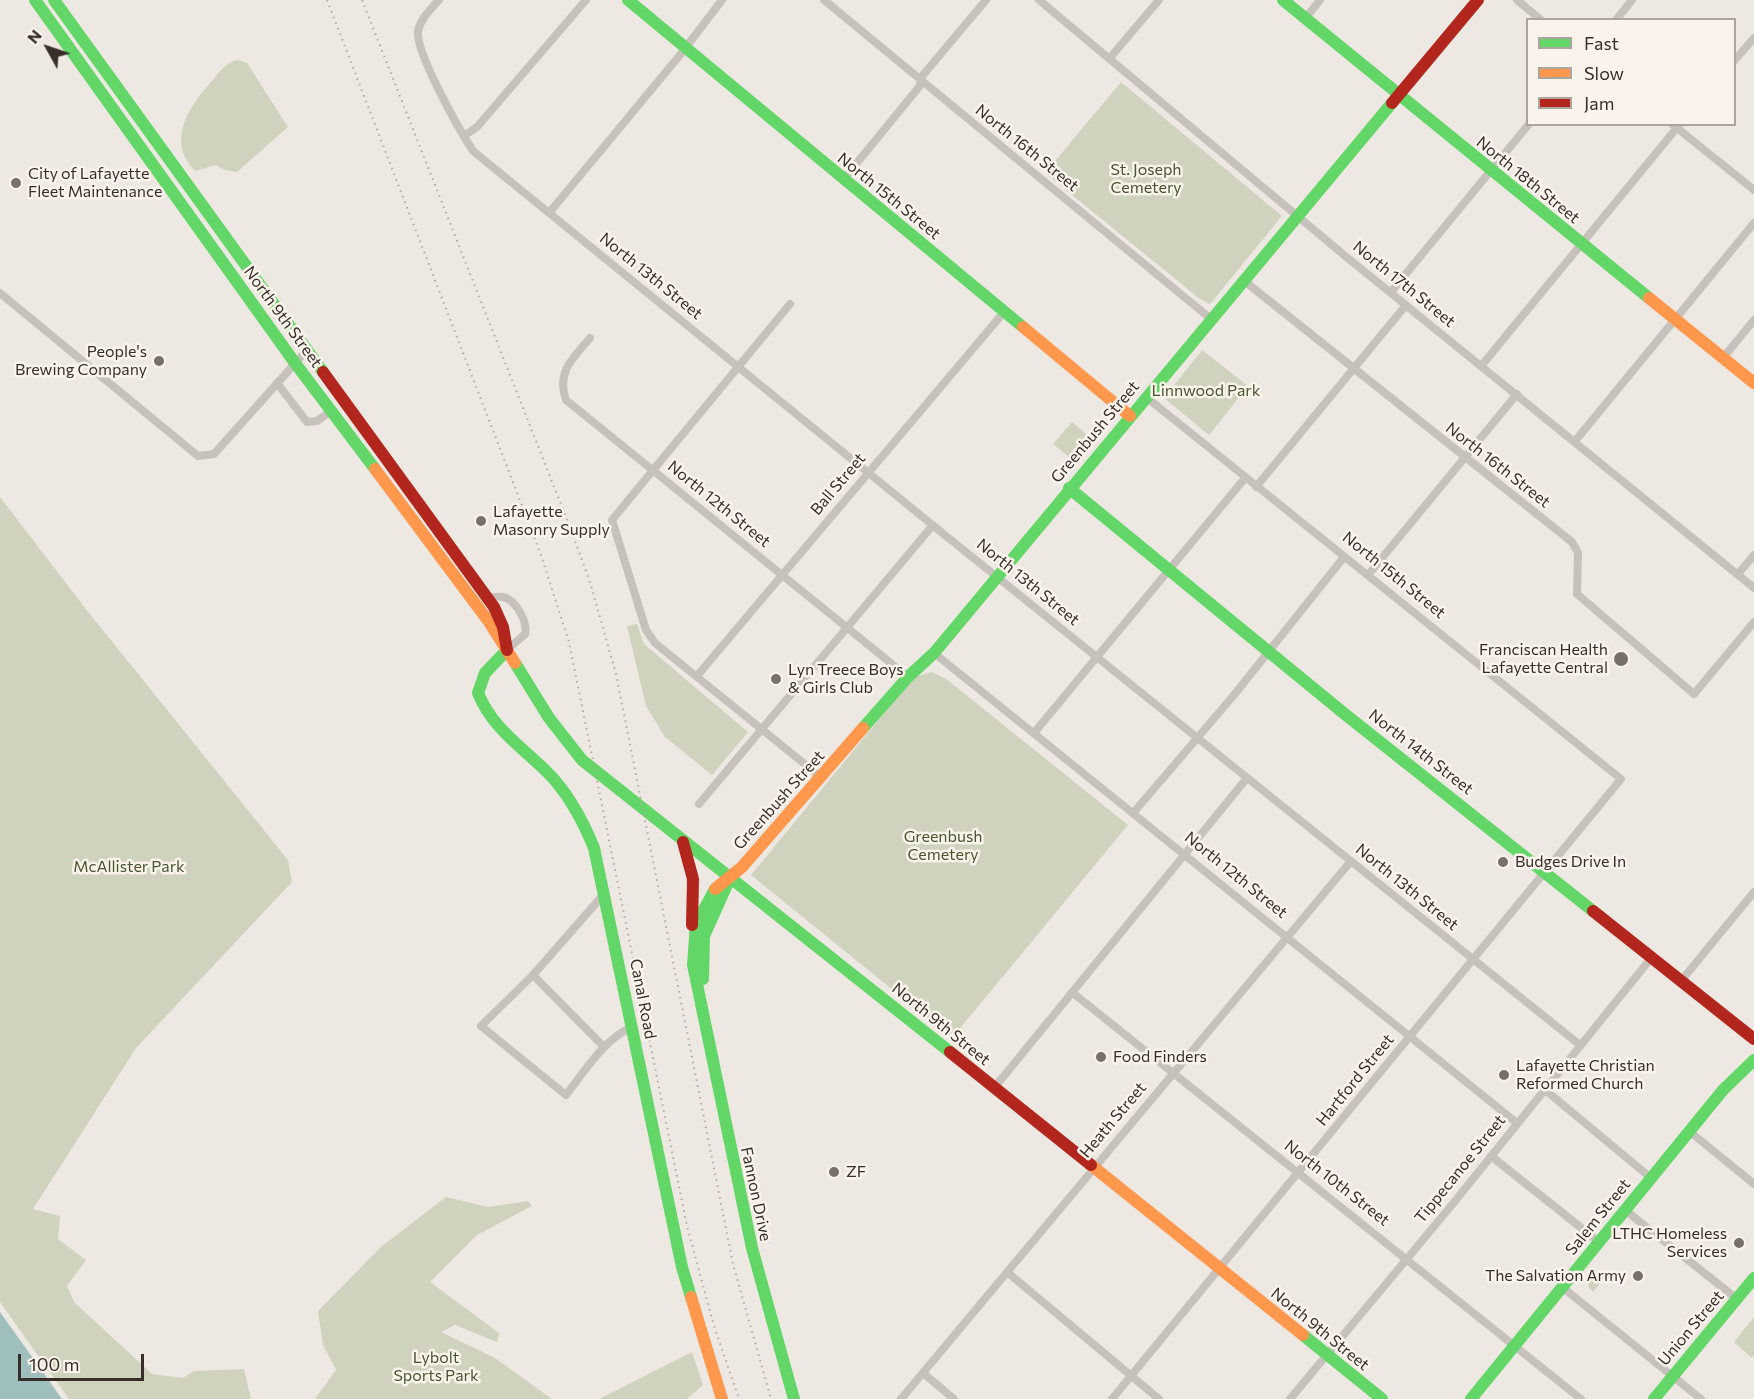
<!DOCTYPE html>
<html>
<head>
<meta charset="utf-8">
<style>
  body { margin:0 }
  #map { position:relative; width:1754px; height:1399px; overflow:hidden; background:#eee8e2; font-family:Commissioner,sans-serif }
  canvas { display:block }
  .legend { position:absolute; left:1526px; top:18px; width:210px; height:108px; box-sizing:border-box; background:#faf3eb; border:2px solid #aca49d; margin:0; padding:8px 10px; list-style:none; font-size:18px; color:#382e29 }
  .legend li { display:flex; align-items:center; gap:12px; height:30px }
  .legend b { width:30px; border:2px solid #aca49d }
  .north { position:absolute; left:18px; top:18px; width:60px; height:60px; -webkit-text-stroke:4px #faf3eb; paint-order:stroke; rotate:310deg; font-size:16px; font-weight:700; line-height:24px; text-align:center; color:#382e29 }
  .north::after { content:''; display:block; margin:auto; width:21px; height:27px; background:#382e29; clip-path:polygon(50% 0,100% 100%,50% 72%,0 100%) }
  .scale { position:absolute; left:18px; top:1354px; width:126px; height:27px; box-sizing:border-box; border:3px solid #382e29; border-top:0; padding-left:8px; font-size:18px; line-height:21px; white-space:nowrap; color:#382e29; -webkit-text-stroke:4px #faf3eb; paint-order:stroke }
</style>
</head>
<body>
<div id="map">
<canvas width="1754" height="1399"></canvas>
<ul class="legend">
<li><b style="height:8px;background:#63d668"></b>Fast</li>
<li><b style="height:8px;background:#ff974d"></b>Slow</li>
<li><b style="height:8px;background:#b3261e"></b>Jam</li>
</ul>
<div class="north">N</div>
<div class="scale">100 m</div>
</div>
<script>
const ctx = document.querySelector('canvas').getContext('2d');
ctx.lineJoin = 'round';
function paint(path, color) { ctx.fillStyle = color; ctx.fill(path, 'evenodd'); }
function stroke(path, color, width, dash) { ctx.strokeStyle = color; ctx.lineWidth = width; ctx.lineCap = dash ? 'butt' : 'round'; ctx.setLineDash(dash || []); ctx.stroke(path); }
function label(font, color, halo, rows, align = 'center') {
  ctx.font = font + ' Commissioner,sans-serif'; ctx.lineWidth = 5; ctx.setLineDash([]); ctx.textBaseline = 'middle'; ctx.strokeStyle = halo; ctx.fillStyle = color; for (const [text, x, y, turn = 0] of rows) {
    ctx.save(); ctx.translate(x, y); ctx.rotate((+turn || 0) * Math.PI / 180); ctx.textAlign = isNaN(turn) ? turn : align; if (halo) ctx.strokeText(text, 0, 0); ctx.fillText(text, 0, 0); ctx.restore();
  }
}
paint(new Path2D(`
  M238,60L247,63L288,127L237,172L225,170L216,165L195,171C165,140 190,105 213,80C220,71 226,62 238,60Z
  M1121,82L1282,216L1210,304L1200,299L1045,173Z
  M1202,350L1248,386L1209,435L1164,398Z
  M1072,422L1093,440L1075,462L1053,444Z
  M0,497L85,608L288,860L292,882L136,1048L33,1209L60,1216L58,1239L86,1260L67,1286L74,1302L152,1374L183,1378L194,1371L244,1369L251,1399H69L0,1302Z
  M637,624L644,644L748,732L712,775L665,737L646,706L627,626Z
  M932,672L945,678L1128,825L952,1038L751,875L910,682L917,676Z
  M446,1197L488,1207L528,1201L532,1206L477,1235L430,1282L499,1333L497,1342L455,1325L441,1332L495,1358L552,1399H315L336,1370L323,1345L318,1311L382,1246Z
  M1594,1270L1603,1276V1280L1593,1292L1589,1288L1587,1279Z
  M1754,1317V1355L1752,1358L1734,1342Z
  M692,1352L703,1385L687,1399H599Z`), '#cfd3bd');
paint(new Path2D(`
  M0,1312L62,1399H0Z`), '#9fbfbe');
stroke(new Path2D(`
  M439,0C431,9 421,18 418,31C415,52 460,131 473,151L946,536L1580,1045
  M824,0L1211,319
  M1039,0L1344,255L1754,588
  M1517,0L1541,20
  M1305,19L1320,0
  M1616,20L1632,0
  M1109,59L1159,0
  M1734,61L1754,38
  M1672,124L1754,190
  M464,136L477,127L586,0
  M843,180L919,87L923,75L986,0
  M549,213L680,55L722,0
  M1243,280L1572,542L1578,553L1577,594L1694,694L1754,622
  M1391,292L1529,124
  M0,293L198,456L214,454L307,350
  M790,304L612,520L646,630L655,643L822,778
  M590,338C573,358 556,372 566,400L908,677
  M1723,358L1754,320
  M1482,365L1680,124
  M277,383L307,422L317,421L331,411
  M1576,440L1754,223
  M1256,487L1406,305
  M1738,574L1754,555
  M1368,575L1517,394
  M488,598C493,597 499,596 503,597C516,600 528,622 525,634L507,650
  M934,653L1517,1123
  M697,676L1004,312
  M1034,733L1245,478
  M699,804L933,525
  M1134,812L1234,695L1344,557
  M604,894L533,975L481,1026L566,1095C585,1071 604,1039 632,1027
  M533,975L604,1047
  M1681,981L1754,892
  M1073,993L1581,1399
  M995,1087L1247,778
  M1544,1089L1651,1178
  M1689,1131L1754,1184
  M1491,1156L1599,1242
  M1625,1210L1737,1299
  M1007,1272L1159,1399
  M1562,1287L1701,1399
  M923,1373L954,1399
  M901,1399L1351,861
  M1112,1399L1621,779L1146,397
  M1290,1399L1451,1206L1652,957`), '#c7c1bc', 8);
stroke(new Path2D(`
  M35,0L295,363L375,469
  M54,0L323,372
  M628,0L1023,327
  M1283,0L1649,298
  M1069,488L1346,715L1593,911
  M507,650L485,673L478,693C492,728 522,747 548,773C569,794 583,821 594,848L682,1267L691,1297
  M515,663L549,718L582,760L950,1052
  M863,728L908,677L934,653L1392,103
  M715,889L696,924L693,965L752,1248L794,1399
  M703,979L704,936L730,878
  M1303,1335L1382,1399
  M1471,1399L1723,1090L1754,1060
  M1654,1399L1754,1278`), '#63d668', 12);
stroke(new Path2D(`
  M1649,298L1754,383
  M1023,327L1130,416
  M375,469L489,622L515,663
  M715,889L742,867L863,728
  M1091,1165L1303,1335
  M691,1297L722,1399`), '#ff974d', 12);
stroke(new Path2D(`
  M1392,103L1478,0
  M323,372L494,607L503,627L507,650
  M683,842L693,879L692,925
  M1593,911L1754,1039
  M950,1052L1091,1165`), '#b3261e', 12);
stroke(new Path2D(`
  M327,0L541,555L569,642L687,1226L714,1326L739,1399
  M362,0L568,522L590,582L616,674L733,1264L771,1399`), '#afa9a5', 2, [1.5, 4.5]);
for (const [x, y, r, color] of [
  [16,183,6,"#786f6a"],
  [159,361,6,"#786f6a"],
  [481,521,6,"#786f6a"],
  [1621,659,8,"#786f6a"],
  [776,679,6,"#786f6a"],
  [1503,862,6,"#786f6a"],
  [1101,1057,6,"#786f6a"],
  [1504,1075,6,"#786f6a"],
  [834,1172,6,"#786f6a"],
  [1739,1243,6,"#786f6a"],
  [1638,1276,6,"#786f6a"]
]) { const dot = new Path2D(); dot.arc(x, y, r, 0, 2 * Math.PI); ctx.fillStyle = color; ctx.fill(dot); stroke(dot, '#faf3eb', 2); }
label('16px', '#382e29', '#faf3eb', [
  ["North 16th Street",1027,148,39],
  ["North 18th Street",1528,180,39],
  ["North 15th Street",889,196,39],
  ["North 13th Street",651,276,39],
  ["North 17th Street",1404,284,39],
  ["North 9th Street",283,317,54],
  ["Greenbush Street",1095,432,-50],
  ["North 16th Street",1498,465,38],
  ["Ball Street",838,484,-50],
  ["North 12th Street",719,504,39],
  ["North 15th Street",1394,575,39],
  ["North 13th Street",1028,582,39],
  ["North 14th Street",1421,752,38],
  ["Greenbush Street",779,800,-48],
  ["North 12th Street",1236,875,39],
  ["North 13th Street",1407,887,39],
  ["Canal Road",643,999,79],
  ["North 9th Street",941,1024,39],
  ["Hartford Street",1355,1080,-51],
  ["Heath Street",1113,1120,-50],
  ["Tippecanoe Street",1460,1169,-51],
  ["North 10th Street",1337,1183,38],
  ["Fannon Drive",756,1194,78],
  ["Salem Street",1598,1217,-51],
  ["Union Street",1691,1328,-50],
  ["North 9th Street",1320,1329,39]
]);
label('16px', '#47562d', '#faf3eb', [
  ["St. Joseph",1146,170],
  ["Cemetery",1146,188],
  ["Linnwood Park",1206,391],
  ["Greenbush",943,837],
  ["Cemetery",943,855],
  ["McAllister Park",129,867],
  ["Lybolt",436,1358],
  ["Sports Park",436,1376]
]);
label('16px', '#382e29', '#faf3eb', [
  ["City of Lafayette",28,174],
  ["Fleet Maintenance",28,192],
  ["People's",147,352,"right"],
  ["Brewing Company",147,370,"right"],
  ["Lafayette",493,512],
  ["Masonry Supply",493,530],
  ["Franciscan Health",1608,650,"right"],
  ["Lafayette Central",1608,668,"right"],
  ["Lyn Treece Boys",788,670],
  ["& Girls Club",788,688],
  ["Budges Drive In",1515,862],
  ["Food Finders",1113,1057],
  ["Lafayette Christian",1516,1066],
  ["Reformed Church",1516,1084],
  ["ZF",846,1172],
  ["LTHC Homeless",1727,1234,"right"],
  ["Services",1727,1252,"right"],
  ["The Salvation Army",1626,1276,"right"]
], 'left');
</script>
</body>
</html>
